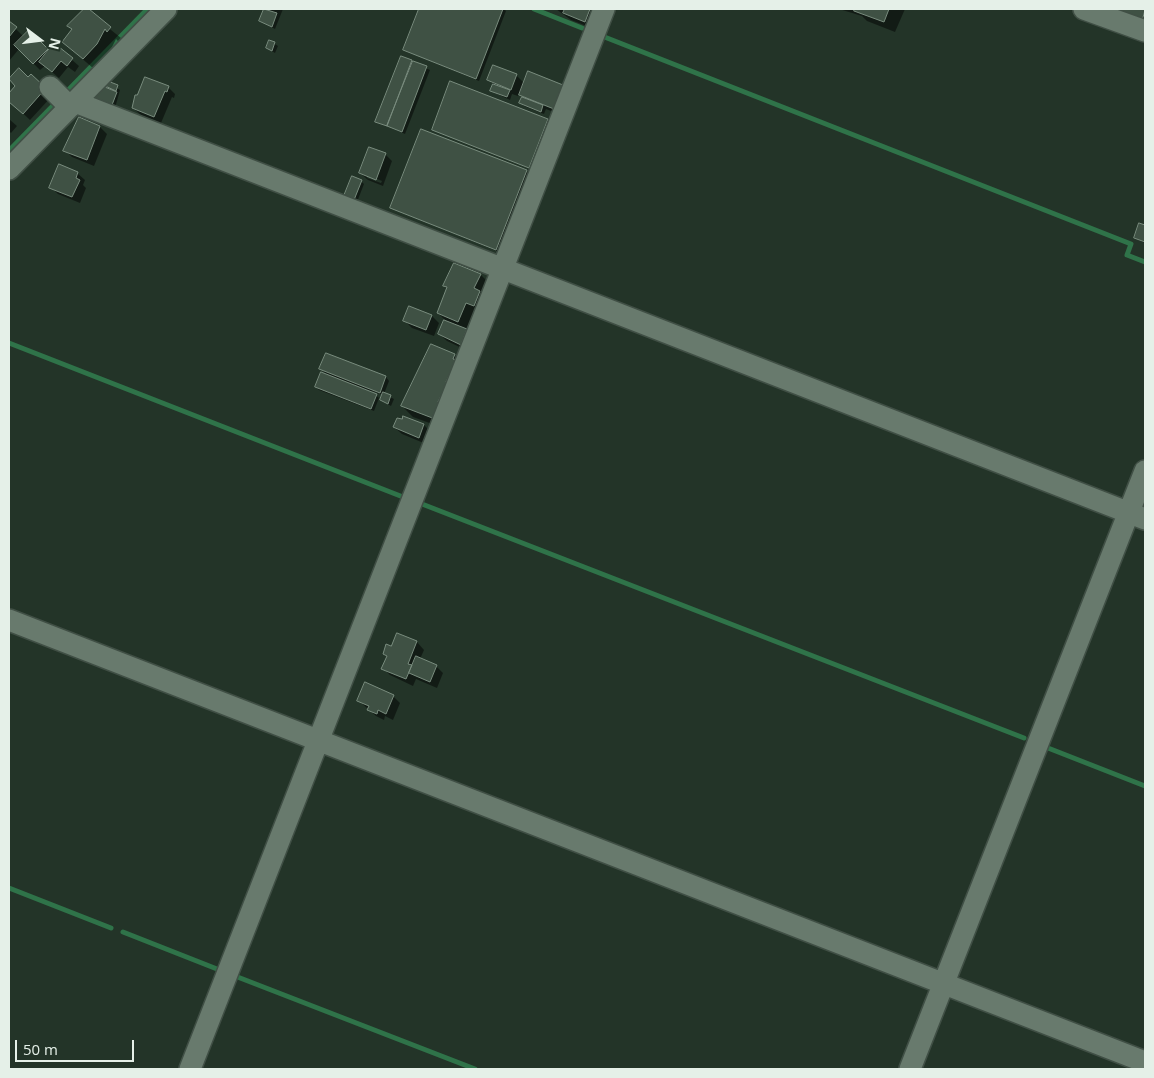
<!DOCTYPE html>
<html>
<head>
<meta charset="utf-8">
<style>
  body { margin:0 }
  #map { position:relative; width:1154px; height:1078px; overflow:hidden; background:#233428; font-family:"Open Sans",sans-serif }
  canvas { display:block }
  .frame { position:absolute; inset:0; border:10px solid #e5f0e8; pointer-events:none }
  .north { position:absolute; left:15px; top:15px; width:50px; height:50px; -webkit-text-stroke:4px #233428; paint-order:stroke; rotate:105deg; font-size:14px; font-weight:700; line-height:20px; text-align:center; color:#e5f0e8 }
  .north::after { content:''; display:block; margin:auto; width:18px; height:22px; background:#e5f0e8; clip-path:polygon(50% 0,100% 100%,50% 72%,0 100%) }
  .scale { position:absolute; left:15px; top:1040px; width:119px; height:22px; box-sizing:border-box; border:2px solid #e5f0e8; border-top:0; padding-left:6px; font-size:15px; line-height:18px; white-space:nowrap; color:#e5f0e8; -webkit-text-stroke:4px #233428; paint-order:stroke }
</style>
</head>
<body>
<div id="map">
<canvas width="1154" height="1078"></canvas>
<div class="frame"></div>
<div class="north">N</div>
<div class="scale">50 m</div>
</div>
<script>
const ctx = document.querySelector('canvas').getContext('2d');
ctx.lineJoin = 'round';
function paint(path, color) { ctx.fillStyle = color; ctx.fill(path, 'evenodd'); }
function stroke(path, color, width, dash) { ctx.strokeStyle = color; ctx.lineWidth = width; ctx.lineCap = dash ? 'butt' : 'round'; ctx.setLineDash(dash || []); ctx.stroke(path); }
paint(new Path2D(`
  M144,9H153L9,156V147Z`), '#2f7349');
paint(new Path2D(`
  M85,9L121,38L119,42L116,39L108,55L94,69L63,42L73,30L69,26Z
  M265,9H283L275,29L260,21Z
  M420,9H504L506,11L479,81L404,50Z
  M556,9H588L596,16L592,28L571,20Z
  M839,9H905L895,32L867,21L862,16Z
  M1107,9H1145V26Z
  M9,22L24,37L29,31L49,52L55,45L79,66L75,72L68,67L59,78L45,66L40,70L19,49L9,61Z
  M270,41L278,46L275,53L267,48Z
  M401,57L430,70L405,134L377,121Z
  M19,70L52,96L30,120L9,100V95L16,87L10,80Z
  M516,75L524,83L561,115L546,109L544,114L524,106L521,103L523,97L519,93L518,96L512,94L510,100L491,91L494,85L489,80Z
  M106,82L120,90L115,108L97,98Z
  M168,87L175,94L174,98L172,97L161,123L141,115L133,108Z
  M9,119L17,126L11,133L9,131Z
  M80,119L100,127L107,134L94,166L72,157L65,150Z
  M548,120L551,123L533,170L433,129Z
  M385,154L392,161L383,186L368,180L360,173ZM367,175L382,181L381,183L367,178Z
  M526,171L529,174L499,252L392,208Z
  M77,173L85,180L83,185L86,188L80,203L58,194L51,187Z
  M361,181L364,184L357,202L348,199Z
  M1140,225L1145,227V243L1135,238Z
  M455,265L481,275L492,286L468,351L447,341L439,334L445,320L438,313L448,289L444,286Z
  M410,308L432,316L439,323L434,336L412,328L405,321Z
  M326,354L386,377L389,381L384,394L394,399L391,406L381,400L383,395L372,391L379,398L374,411L319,390L316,387L328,376L321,369Z
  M454,355L465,366L446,429L413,417L402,406Z
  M404,417L424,425L431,432L426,444L402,434L394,427Z
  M397,634L417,642L424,650L420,659L436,666L443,673L437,688L416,679L413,686L390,675L383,668L387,657L384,654L392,648Z
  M393,696L400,703L393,720L385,716L384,720L376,716L359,701Z`), '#0007');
stroke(new Path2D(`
  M534,9L582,28
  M602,36L1131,244L1127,255L1145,262
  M9,343L403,497
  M422,504L1024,738
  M1048,748L1145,786
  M9,888L111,928
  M123,932L217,969
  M235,976L475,1069`), '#2f7349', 5);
const building = new Path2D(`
  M84,9H89L111,27L107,32L105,29L97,44L83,59L62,42L72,29L67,26Z
  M264,9L277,13L272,27L259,21Z
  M419,9H503L476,79L403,50Z
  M565,9H590L585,22L563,13Z
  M855,9H889L884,22L854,11Z
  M1118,9H1145V10L1142,21L1117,12Z
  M9,21L17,27L9,37Z
  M29,30L48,49L33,64L14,45Z
  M269,40L275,42L272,51L266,48Z
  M54,43L73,58L67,66L61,61L52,72L39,62Z
  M401,56L412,60L387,126L375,122Z
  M413,61L427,66L402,132L387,126Z
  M493,65L517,74L511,90L487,80Z
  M19,68L28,77L31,74L46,88L23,114L9,102V93L15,86L9,79Z
  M528,71L563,85L554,109L519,95Z
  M145,77L169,86L167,92L165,91L154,117L132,108L135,95H137Z
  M105,80L118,85L116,91L103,85Z
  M450,81L548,119L529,168L432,130Z
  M493,84L510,90L507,97L490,91Z
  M100,85L117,92L112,105L95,98Z
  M522,97L543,105L541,112L519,103Z
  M79,117L100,126L87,160L63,151Z
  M421,129L527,170L496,250L390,208Z
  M369,147L386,153L376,180L359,173Z
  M59,164L78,172L76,178L80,180L72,197L49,188Z
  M352,176L362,180L354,200L344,196Z
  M1139,223L1145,225V242L1134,238Z
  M454,263L481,274L474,288L480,291L474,306L466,303L458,322L437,313L447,287L443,286Z
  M409,306L432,315L426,330L403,321Z
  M444,320L467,329L461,345L438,334Z
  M431,344L455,354L453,359L457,360L446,382L449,384L444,397L441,396L438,402L441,403L435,419L401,406Z
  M326,353L386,376L380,393L319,369Z
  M321,372L377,394L371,409L315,387Z
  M383,392L391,395L388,404L380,400Z
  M403,416L424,424L419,438L393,427L397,418L402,419Z
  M397,633L417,641L408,664L412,665L406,679L381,669L387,656L383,654L386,644L391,646Z
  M416,656L437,665L430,682L409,673Z
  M365,682L394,695L386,714L378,710L377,714L367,710L369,706L357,701Z`);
paint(building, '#3f5144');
stroke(building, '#798c7e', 1);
const minor = new Path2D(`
  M1084,9L1145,31
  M50,87L70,107
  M75,102L1145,519
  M9,169L166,9
  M9,620L1145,1062
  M190,1069L604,9
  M910,1069L1145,471`);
stroke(minor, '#404f45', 24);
stroke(minor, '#687a6d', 21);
</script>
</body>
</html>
